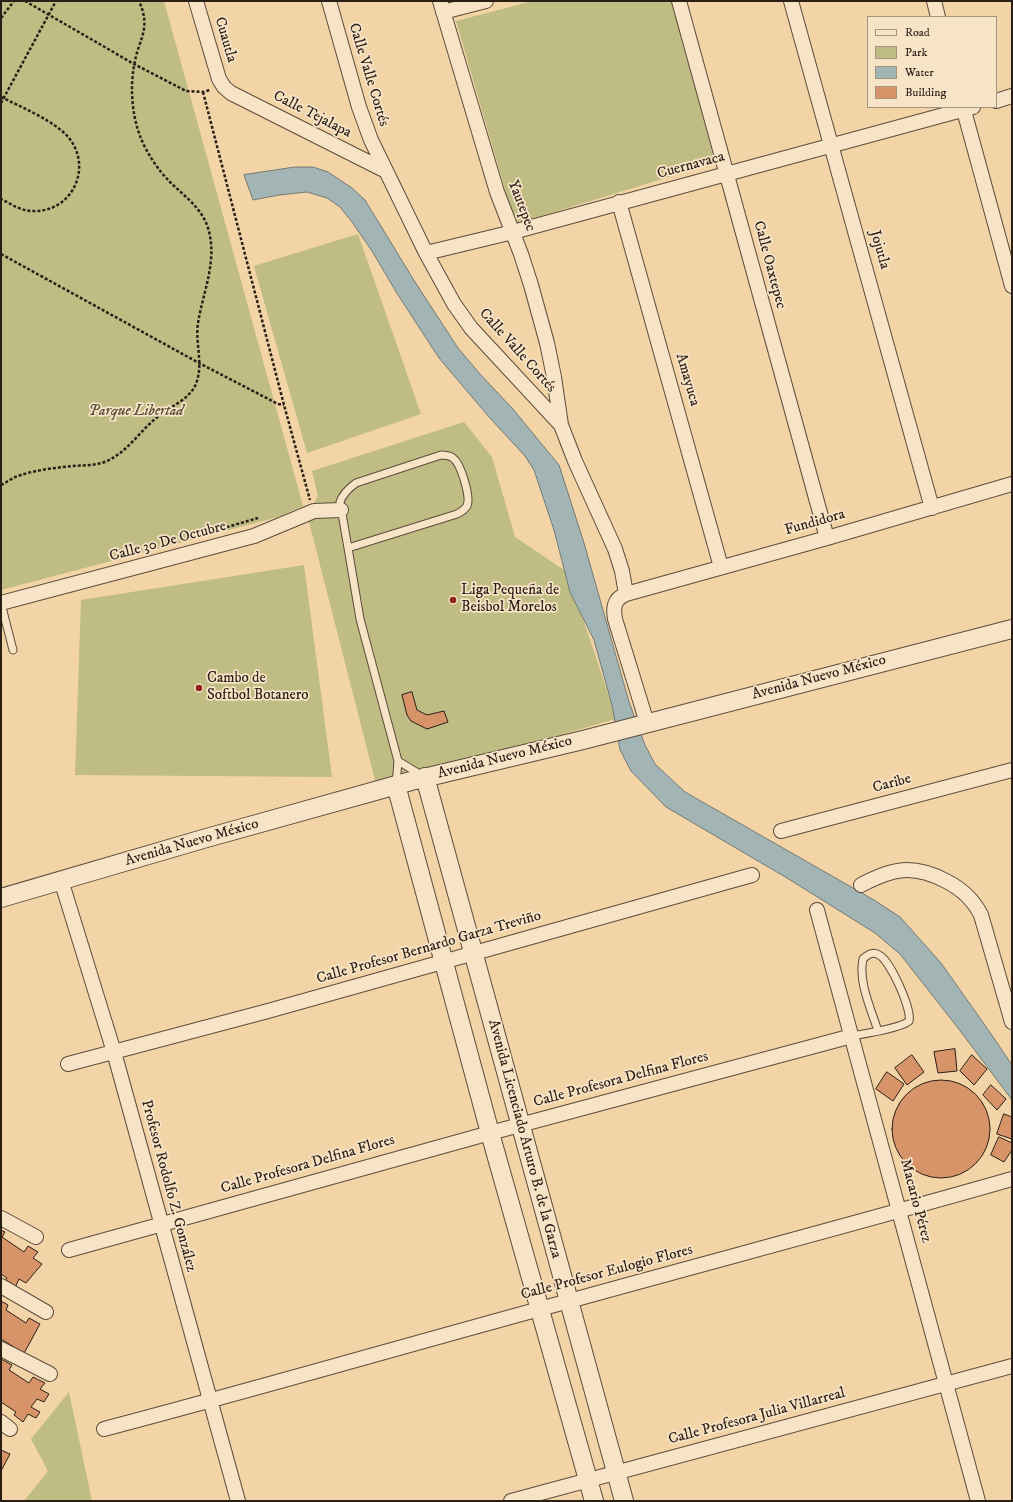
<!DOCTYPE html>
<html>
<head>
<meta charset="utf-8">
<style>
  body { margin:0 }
  #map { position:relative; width:1013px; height:1502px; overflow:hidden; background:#f2d4a7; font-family:"IM FELL DW Pica",serif }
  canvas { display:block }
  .frame { position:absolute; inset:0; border:2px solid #2a1f17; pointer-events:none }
  .legend { position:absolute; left:867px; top:16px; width:130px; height:92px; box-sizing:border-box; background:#f7e3c6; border:1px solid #a59580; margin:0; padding:5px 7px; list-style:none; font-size:12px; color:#2a1f17 }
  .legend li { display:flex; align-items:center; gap:8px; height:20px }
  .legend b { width:20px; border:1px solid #a59580 }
</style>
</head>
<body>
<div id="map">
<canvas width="1013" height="1502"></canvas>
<div class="frame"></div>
<ul class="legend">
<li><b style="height:5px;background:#f7e3c6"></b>Road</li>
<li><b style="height:11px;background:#bfbc84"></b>Park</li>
<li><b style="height:11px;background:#a2b5b4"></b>Water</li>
<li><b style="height:11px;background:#d79469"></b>Building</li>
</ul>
</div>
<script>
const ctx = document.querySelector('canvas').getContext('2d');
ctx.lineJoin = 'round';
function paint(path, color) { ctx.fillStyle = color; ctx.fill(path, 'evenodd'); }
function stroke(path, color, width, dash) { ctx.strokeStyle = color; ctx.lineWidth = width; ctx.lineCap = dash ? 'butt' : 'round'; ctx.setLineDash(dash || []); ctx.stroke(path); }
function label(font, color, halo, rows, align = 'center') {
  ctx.font = font + ' "IM FELL DW Pica",serif'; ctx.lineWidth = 3.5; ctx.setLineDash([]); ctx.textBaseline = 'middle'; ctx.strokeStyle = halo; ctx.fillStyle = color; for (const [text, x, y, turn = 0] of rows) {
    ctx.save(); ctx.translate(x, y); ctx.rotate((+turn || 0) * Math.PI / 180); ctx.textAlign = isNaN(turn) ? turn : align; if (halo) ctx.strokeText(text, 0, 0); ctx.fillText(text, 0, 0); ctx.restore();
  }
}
paint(new Path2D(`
  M1,1H164L303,506L278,517L1,590Z
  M533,1H671L715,163L515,224L456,21Z
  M358,234L421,414L307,453L254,266Z
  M464,422L492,457L515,537L567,572L612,705L619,718L377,788L307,514L318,496L312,471Z
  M304,565L332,777L75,775L81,600Z
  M69,1392L92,1501H24L48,1471L31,1439Z`), '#bfbc84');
const water = new Path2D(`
  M295,167H313L328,172L352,188L365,200L415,282L458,348L479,373L512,408L559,465L584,543L629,702L645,745L655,764L685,792L874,900L900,917L941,963L989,1031L1012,1065V1100L958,1028L900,954L875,933L787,878L666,807L631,771L620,750L612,705L594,640L570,592L554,530L534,470L525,456L489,417L439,358L398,295L372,251L352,222L340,207L327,198L307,192L279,195L253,200L244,175Z`);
paint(water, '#a2b5b4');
stroke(water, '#727975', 1);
const building = new Path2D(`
  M412,692L417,710L427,715L444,711L448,722L427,729L411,721L407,715L402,695Z
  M955,1049L957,1071L938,1073L934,1052Z
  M912,1055L924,1072L907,1085L895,1068Z
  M972,1055L987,1069L974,1085L960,1071Z
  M887,1072L904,1084L893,1101L876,1089Z
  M892 1129a49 49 0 1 1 98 0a49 49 0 1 1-98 0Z
  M991,1085L1006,1099L997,1110L983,1095Z
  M1004,1114L1012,1117V1139L997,1134Z
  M999,1137L1012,1143V1150L1004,1162L991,1155Z
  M1,1230L5,1232L2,1237L24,1252L28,1246L38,1252L33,1258L42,1264L26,1283L19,1279L14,1290L3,1283L7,1278L1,1274Z
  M1,1301L8,1305L6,1310L26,1323L29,1318L40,1324L22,1357L12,1350L14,1347L1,1339Z
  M1,1359L12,1365L9,1370L29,1383L33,1377L45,1383L40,1389L49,1394L44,1402L37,1399L31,1407L40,1412L36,1418L28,1414L23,1422L14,1415L16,1412L1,1402Z
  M1,1450L10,1454L1,1471Z`);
paint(building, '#d79469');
stroke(building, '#2a1f17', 1);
const service = new Path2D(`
  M441,455C445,455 449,455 453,458C461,464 471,497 467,506C465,509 461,512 457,514L348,548L340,502C343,493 349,488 356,483Z
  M348,548L360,619L398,761L396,785
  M1,603L13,650
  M398,761L423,776
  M852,1036C863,1034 902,1028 909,1021C912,1009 890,960 879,955C873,951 868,954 863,959C858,982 871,1009 878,1031`);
const minor = new Path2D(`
  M196,1L219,79L224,87L231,93L386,171
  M329,1L359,107L371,140L426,253L454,304L471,328L561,425L575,461L615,549L622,571L626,594
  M440,1L497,192L521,254L531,285L547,343L554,377L561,425
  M679,1L827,538
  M791,1L932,508
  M934,1L938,17
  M443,12L486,1
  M996,101L1012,96
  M963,107L1012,286
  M619,202L721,567
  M426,253L513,232L973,107
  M1,603L254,536L314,511L341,510
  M647,723L615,619C613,607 614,599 626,594L827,538L1012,484
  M781,831L1012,770
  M61,880L114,1052L238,1501
  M861,885C893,868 913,864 946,881C962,889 973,899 981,915L1012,1022
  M817,910L978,1501
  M68,1064L268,1011L752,875
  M1,1218L36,1237
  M69,1250L490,1133L852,1036
  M1,1286L46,1312
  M1,1349L50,1374
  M1,1422L10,1429
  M104,1429C260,1388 414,1343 569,1301C717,1260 865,1221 1012,1179
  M511,1501L1012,1366`);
const tertiary = new Path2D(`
  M425,777L624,1501
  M396,785L490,1133L594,1501
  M1,898L203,839L411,781L583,740L1012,629`);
stroke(service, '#5c4c3b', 9);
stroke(minor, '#5c4c3b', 16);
stroke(tertiary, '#5c4c3b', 20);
stroke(new Path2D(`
  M25,1L134,64L186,91L203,92L210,90
  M1,18L14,1
  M203,92L284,405L310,500
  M1,97C21,107 55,121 69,138C93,168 72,213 32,211C21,211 11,204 1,199
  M1,103L56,1
  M1,254L199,363L278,404L284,405
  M1,485C7,482 12,478 18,476C34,470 55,468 72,466C84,465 96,466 107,461C129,451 141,429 160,415C173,405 192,398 197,381C203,362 195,342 198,323C203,292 218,260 208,228C202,208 184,196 170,182C158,170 146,152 140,136C132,114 130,89 134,66C138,39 152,30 139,1
  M217,530L258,518`), '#2a1f17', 2.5, [3, 2]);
stroke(service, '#f7e3c6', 7);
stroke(minor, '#f7e3c6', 14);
stroke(tertiary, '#f7e3c6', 18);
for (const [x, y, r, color] of [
  [453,600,4,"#8f2418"],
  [199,688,4,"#8f2418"]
]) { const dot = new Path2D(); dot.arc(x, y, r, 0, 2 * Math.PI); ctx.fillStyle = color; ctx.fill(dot); stroke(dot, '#f7e3c6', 1.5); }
label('15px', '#2a1f17', '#f7e3c6', [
  ["Cuautla",225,40,74],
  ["Calle Valle Cortés",368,75,73],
  ["Calle Tejalapa",312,115,27],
  ["Cuernavaca",691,166,-15],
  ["Yautepec",521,206,69],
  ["Jojutla",879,250,74],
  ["Calle Oaxtepec",769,265,75],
  ["Calle Valle Cortés",517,351,48],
  ["Amayuca",687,380,74],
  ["Fundidora",815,523,-16],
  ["Calle 30 De Octubre",168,542,-15],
  ["Avenida Nuevo México",819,678,-15],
  ["Avenida Nuevo México",505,758,-14],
  ["Caribe",892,784,-15],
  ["Avenida Nuevo México",192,843,-16],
  ["Calle Profesor Bernardo Garza Treviño",429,948,-16],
  ["Calle Profesora Delfina Flores",621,1080,-15],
  ["Avenida Licenciado Arturo B. de la Garza",524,1139,75],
  ["Calle Profesora Delfina Flores",308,1165,-16],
  ["Profesor Rodolfo Z. González",168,1186,75],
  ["Macario Pérez",915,1201,75],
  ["Calle Profesor Eulogio Flores",607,1273,-15],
  ["Calle Profesora Julia Villarreal",757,1417,-15]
]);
label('italic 15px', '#574e38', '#f7e3c6', [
  ["Parque Libertad",136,412]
]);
label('15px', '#2a1f17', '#f7e3c6', [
  ["Liga Pequeña de",461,591],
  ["Beisbol Morelos",461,608],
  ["Cambo de",207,679],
  ["Softbol Botanero",207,696]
], 'left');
</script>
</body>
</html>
